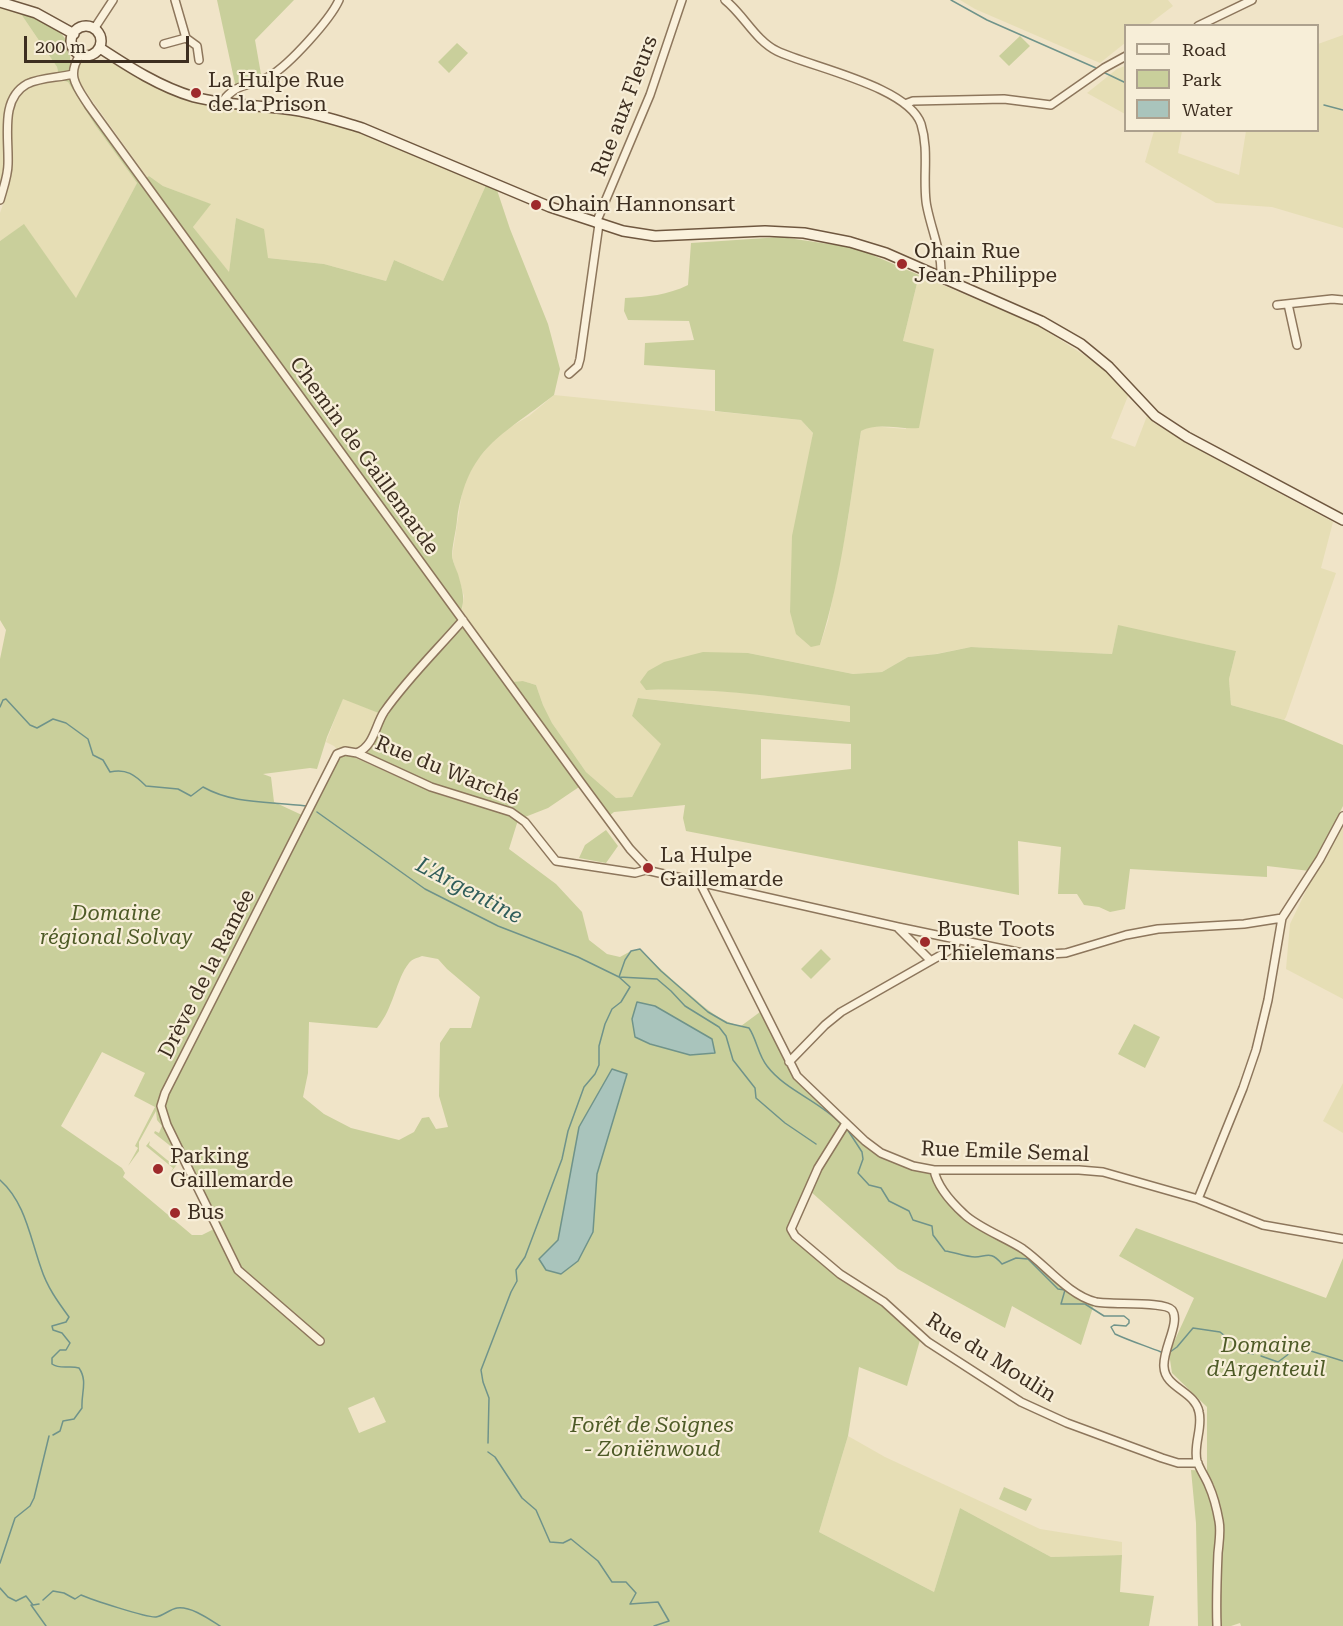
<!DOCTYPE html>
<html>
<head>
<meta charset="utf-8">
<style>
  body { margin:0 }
  #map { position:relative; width:1343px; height:1626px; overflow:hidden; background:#f0e4c8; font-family:"Roboto Serif",serif }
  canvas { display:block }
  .legend { position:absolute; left:1124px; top:24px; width:195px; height:108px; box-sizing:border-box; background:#f7eed8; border:2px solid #ada18e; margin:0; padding:8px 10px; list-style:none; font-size:18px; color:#3d2e20 }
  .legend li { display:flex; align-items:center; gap:12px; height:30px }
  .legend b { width:30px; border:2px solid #ada18e }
  .scale { position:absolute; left:24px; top:36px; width:165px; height:27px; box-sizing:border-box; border:3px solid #3d2e20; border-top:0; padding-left:8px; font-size:18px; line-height:21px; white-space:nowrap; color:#3d2e20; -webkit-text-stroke:4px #f7eed8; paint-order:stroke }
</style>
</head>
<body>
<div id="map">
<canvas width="1343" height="1626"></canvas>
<ul class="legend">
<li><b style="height:8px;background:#faf1dc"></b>Road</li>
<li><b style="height:16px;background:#c9cf9b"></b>Park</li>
<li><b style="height:16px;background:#a9c4bc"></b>Water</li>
</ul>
<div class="scale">200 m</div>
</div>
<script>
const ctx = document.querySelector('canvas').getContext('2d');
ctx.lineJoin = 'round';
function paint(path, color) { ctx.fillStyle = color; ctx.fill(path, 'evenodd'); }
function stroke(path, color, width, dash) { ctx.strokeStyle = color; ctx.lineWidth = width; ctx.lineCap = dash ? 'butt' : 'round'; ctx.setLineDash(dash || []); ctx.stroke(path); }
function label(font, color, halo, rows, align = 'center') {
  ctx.font = font + ' "Roboto Serif",serif'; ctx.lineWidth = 4.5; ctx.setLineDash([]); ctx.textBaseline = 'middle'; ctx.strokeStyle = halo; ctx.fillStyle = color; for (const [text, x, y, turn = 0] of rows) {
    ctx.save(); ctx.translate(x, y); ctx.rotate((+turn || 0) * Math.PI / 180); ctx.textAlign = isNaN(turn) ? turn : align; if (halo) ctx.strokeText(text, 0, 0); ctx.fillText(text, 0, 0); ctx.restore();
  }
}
paint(new Path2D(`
  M960,0H1168L1173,6L1148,25L1126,26L1125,43L1100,63L975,9Z
  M0,7L21,14L57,67L60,80L68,82L95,125L137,183L76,299L24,225L0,241V213L6,196L0,191Z
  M1343,35V228L1272,207L1216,203L1145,162L1154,131H1182L1178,153L1239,175L1246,131L1318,130V44Z
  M83,60H105L116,64L151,85L192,102L299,116L333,124L361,133L486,185L443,281L394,260L386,281L324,264L268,258L236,218L229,273L193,227L210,204L163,186L149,176L147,177L79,82L78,68Z
  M1125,66H1126L1125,114L1087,93L1117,69Z
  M919,275L1037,325L1106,369L1128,396L1111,438L1135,447L1147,416L1154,423L1190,445L1333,522L1321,568L1336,573L1286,717L1284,720L1231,705L1229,679L1236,651L1118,626L1112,654L971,647L936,654L908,657L882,672L853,674L748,653L646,690L684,688L745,693L850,706L851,722L639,698L632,716L662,744L632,797L616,798L586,772L552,723L543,705L536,685L523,681L511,682L462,610L464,596L452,557L463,486L476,461L500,433L529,416L554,395L801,420L813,433L792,578L790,612L820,645L828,621L847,525L861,431L870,426L906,429L903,341Z
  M343,698L381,714V721L370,750L356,757L342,755L334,746L326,742Z
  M1343,823V999L1286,969L1290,924L1315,872Z
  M1343,1083V1133L1323,1121Z
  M848,1436L885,1457L1040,1529L1122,1542V1555L1051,1557L960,1508L934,1592L819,1532Z`), '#e6deb5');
paint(new Path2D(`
  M217,0H294L255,40L262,80L236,88Z
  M21,14C40,18 69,30 70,53C71,64 68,75 73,86L141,181L149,176L163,186L211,204L193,227L229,272L236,218L264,229L268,258L324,264L386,281L394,260L443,281L486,185L497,190L510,229L548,324L560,369L554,395C502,436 467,447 457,520C456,532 452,545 452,557C453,562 456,569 458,574C465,599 466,603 454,627L381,714L343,699L327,737L317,769L310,768L263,774L271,777L274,802L304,816L260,901L266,904L340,756L349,755L418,786L444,796L508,815L518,820L509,849L556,884L582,912L589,940L607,954L620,957L631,951L640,949C654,963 667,975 682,988C702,1004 715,1020 741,1026L760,1012L795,1077L805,1090L826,1109L825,1111L842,1124L805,1186L789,1230L883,1304L920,1340L907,1386L859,1367L848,1436L819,1532L934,1592L960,1508L1051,1557L1122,1555L1120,1592L1154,1596L1149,1626H0V659L6,630L0,620V241L24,224L76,298L137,183L95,125L68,82L60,80L57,67ZM422,956L438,959L447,969L480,997L471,1028H450L440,1043L439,1096L448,1127L436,1129L429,1117L422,1118L414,1132L399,1140L351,1128L324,1114L303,1097L308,1073L309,1022L377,1028C394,1008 396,979 409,963C412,959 417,958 422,956ZM192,1034L197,1037L166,1100V1114L220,1226L202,1235H192L123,1177L125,1173L122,1168L61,1126L102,1052L145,1073L134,1096L155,1107L135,1146L138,1148L128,1166L139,1151V1142L156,1111L157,1120L162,1126L159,1133L155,1131L154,1133L173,1148L171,1151L177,1157L172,1164L149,1145L150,1141L146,1146L173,1168L171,1172L179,1162L178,1154L156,1107ZM612,1069L606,1141L597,1174L593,1232L539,1259L558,1240L579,1127ZM374,1397L386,1422L359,1433L348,1408Z
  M1020,36L1030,46L1009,66L999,56Z
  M457,43L468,53L449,73L438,62Z
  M781,237L856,248L919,275L903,341L934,349L919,428C900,430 878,422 861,431C850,502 842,576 820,645L811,647L796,634L790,612L792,536L813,433L801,420L715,411V370L644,365L645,343L694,340L689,321L628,320L624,311L625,298C647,297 668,295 688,285L691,243Z
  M461,624L579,787L548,808L525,817C504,800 470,798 445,789C419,780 394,767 368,755V752L387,712Z
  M1118,625L1236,651L1229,679L1231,705L1284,720L1343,745V806L1310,871L1267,866V877L1130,869L1125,909L1110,912L1099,907L1084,905L1077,894H1058L1061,847L1018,841L1019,895L686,831L683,818L685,805L614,812L609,816L511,682L523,681L536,685L543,705L552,723L586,772L616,798L632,797L661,744L632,716L638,698L850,722V706C782,698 714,687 646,690L640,682L648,671L664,662L703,652L748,653L853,674L882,672L908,657L937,654L971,647L1112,654ZM761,739L851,744V769L761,779Z
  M606,830L618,846L606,863L579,858L585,845Z
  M821,949L831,959L811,979L801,969Z
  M1134,1024L1160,1037L1145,1068L1118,1054Z
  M847,1129C851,1134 855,1135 861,1140C885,1159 901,1167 932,1172L953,1207L1021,1251L1094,1304L1081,1345L1012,1306L1005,1328L898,1269L810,1191L821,1170Z
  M1136,1228L1326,1298L1343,1258V1626H1241L1240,1623L1231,1626H1198L1196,1523L1191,1470L1207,1471V1407L1172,1373L1169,1353L1194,1298L1119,1256Z
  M1004,1487L1032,1499L1026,1511L999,1499Z`), '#c9cf9b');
const water = new Path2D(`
  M637,1002L655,1006L712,1039L715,1053L690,1055L650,1044L635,1037L632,1019Z
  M612,1069L627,1074L597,1174L593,1232L578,1261L561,1274L546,1270L539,1259L558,1240L579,1127Z`);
paint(water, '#a9c4bc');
stroke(water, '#6f938a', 1.5);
stroke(new Path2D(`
  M951,0L987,20L1096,68
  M1103,72L1126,83
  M1324,105L1343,110
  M0,707L3,700L6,699L30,725L37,728L53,719L66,723L88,739L93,755L103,760L110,772C126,768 135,775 146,786L178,789L191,796L203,787C235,805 270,801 306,806
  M317,812L425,889L498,926L578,957L619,977L657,979L671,991L685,1006L719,1027L726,1036L733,1060L755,1088L756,1098L785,1123L816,1144
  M847,1129L862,1152L863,1159L858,1173L869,1185L881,1188L889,1201L909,1211L913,1220L932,1226L933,1235L945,1251C954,1252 966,1257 975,1257C988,1256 991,1251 1002,1264L1016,1258L1028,1259L1058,1289L1065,1290L1061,1304H1085L1104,1316H1124L1129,1320V1323L1126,1326L1114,1325L1111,1327L1115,1334C1130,1341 1146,1346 1161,1352
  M0,1180C25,1202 30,1237 41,1268C47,1287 58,1302 69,1317L66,1322L52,1326L53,1330L62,1333L70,1343L66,1350H60L52,1358V1364C61,1370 69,1365 79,1368C88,1381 81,1393 82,1408L74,1419L63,1421L60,1431L53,1435
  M1170,1352L1177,1347L1193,1328L1220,1332L1245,1352L1253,1354
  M1261,1356L1278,1362L1298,1347L1343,1361
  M488,1443L489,1398L483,1382L481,1370L511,1292L517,1281L516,1270L525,1257L562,1159L568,1131L584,1087L595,1074L599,1065V1046L605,1024L612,1009L621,1002L630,987L619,977L625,960L631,951L640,949L661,971L708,1012L727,1023L749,1028C757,1040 758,1055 767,1066C786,1091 820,1101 841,1124
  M488,1452L495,1457L522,1498L536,1510L550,1542L563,1543L571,1539L598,1561L612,1582H626L636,1593L630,1604L658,1602L669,1621L654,1626
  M0,1563L15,1518L30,1506L34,1498L49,1436
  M0,1588L8,1597L16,1601L26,1596L33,1605L39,1604
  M43,1600L53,1591L64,1593L75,1599L81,1595C90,1599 147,1618 156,1617C163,1616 170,1609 177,1608C191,1606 209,1619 220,1626
  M31,1605L46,1626`), '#6f938a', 1.5);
const street = new Path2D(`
  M175,0L186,38L197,46L199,60
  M725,0C744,15 755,40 777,51C810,67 908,86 921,124C929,150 923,174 926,201C928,221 945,260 940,276
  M1198,26L1252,0
  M94,29L113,0
  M164,44L186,38
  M80,55C66,76 77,87 89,106L582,784L630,849L645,865L646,870
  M222,102C238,81 249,88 270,76C289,65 330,20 339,0
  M905,104L913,101L1004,99L1051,105L1104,68L1126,56
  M0,200C3,189 8,176 8,164C9,136 0,99 27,84C42,77 58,78 73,74
  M596,223L650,95L682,0
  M1288,304L1297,345
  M1277,305L1332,299L1343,300
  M569,374L578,366L580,359L599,224
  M357,753C374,746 375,726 384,712C407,679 437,650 463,620
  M646,870L898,927L1032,955L1066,953L1126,935L1158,929L1244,924L1282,918
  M700,883L797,1076L865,1141L881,1153L913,1166L934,1170H1079L1103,1172L1198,1199L1263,1225L1343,1239
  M898,928L930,960
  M789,1062L825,1025L841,1012L955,947L957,940
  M846,1123L818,1168L791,1229L795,1236L840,1274L884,1302L928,1342L1021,1402L1067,1423L1162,1458L1178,1463H1198
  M934,1170C937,1186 952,1203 964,1214C977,1227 1006,1238 1023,1249C1046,1265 1068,1295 1096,1302C1112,1305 1165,1301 1172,1310C1181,1322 1162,1350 1164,1367C1165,1388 1195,1391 1199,1412C1203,1428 1193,1445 1197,1461C1200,1470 1206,1478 1209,1486C1214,1497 1217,1510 1219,1521C1221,1531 1219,1543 1218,1553C1217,1577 1216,1602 1217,1626
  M1198,1199L1243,1088L1256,1050L1268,1000L1282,918L1320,859L1343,816
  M320,1341L238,1270L167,1125L161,1106L165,1093L337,754L345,751L357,753L431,787L511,812L525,822L556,861L635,873L646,870`);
const secondary = new Path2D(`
  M0,2L36,13L74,34
  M71 41a15 15 0 1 1 30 0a15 15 0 1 1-30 0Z
  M100,48C129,67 160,87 194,97C229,106 265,105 300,111C321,115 342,122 362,128L550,207L623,231L655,236L765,231L804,233L850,242L886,253L1041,321L1081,344L1109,367L1155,416L1187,437L1343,520`);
stroke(street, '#8d765c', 10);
stroke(secondary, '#6f573f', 12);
stroke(street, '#faf1dc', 7);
stroke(secondary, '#faf1dc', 9);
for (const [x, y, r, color] of [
  [196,93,6,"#9e2a2b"],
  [536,205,6,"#9e2a2b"],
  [902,264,6,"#9e2a2b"],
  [648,868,6,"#9e2a2b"],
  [925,942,6,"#9e2a2b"],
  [158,1169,6,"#9e2a2b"],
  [175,1213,6,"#9e2a2b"]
]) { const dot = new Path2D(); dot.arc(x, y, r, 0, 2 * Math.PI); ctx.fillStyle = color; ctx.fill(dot); stroke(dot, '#f7eed8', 2); }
label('21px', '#3d2e20', '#f7eed8', [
  ["La Hulpe Rue",208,81],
  ["de la Prison",208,105],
  ["Ohain Hannonsart",548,205],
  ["Ohain Rue",914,252],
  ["Jean-Philippe",914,276],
  ["La Hulpe",660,856],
  ["Gaillemarde",660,880],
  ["Buste Toots",937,930],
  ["Thielemans",937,954],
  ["Parking",170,1157],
  ["Gaillemarde",170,1181],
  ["Bus",187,1213]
], 'left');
label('21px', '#3d2e20', '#f7eed8', [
  ["Rue aux Fleurs",625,106,-69],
  ["Chemin de Gaillemarde",364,456,54],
  ["Rue du Warché",447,771,22],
  ["Drève de la Ramée",207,974,-63],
  ["Rue Emile Semal",1005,1152,2],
  ["Rue du Moulin",991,1358,32]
]);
label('italic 21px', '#4d5a26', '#f7eed8', [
  ["Domaine",116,914],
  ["régional Solvay",116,938],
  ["Domaine",1266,1346],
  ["d'Argenteuil",1266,1370],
  ["Forêt de Soignes",652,1426],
  ["- Zoniënwoud",652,1450]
]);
label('italic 22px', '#2f5d5a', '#f7eed8', [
  ["L'Argentine",469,891,28]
]);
</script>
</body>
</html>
